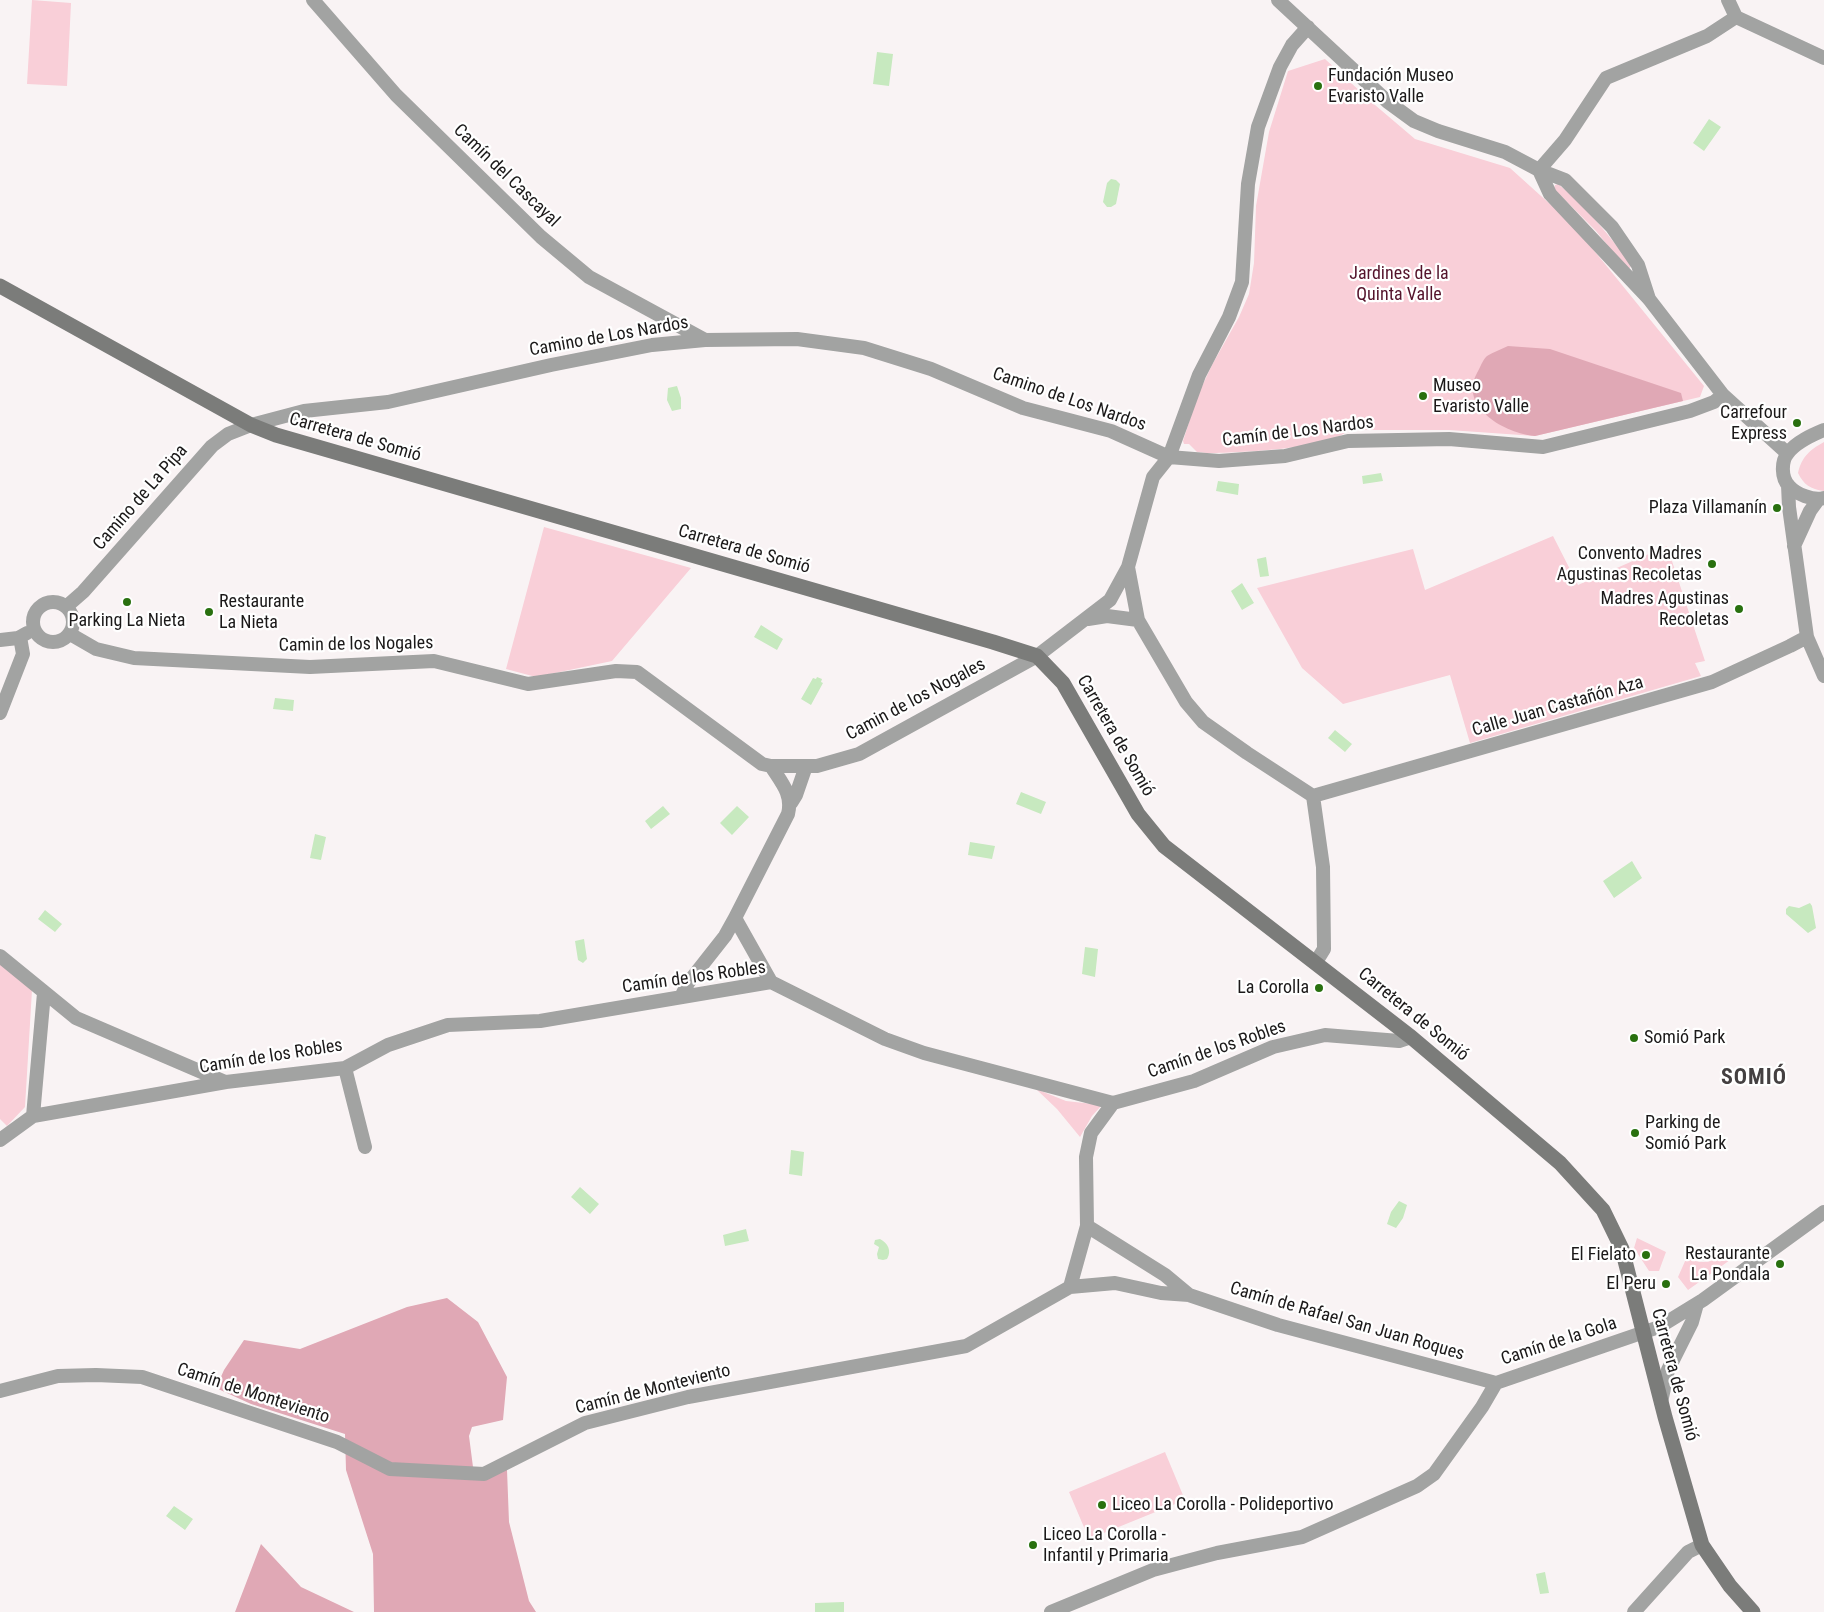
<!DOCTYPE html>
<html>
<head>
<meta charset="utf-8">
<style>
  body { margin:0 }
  canvas { display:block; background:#f9f3f4 }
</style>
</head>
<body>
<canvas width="1824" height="1612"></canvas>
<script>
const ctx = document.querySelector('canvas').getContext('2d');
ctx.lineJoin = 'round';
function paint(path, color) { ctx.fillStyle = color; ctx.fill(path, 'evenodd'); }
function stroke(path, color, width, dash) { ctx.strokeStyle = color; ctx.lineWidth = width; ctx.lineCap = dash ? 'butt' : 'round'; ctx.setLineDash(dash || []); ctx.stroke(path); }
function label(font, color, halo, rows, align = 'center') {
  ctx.font = font + ' "Roboto Condensed",sans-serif'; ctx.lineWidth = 4.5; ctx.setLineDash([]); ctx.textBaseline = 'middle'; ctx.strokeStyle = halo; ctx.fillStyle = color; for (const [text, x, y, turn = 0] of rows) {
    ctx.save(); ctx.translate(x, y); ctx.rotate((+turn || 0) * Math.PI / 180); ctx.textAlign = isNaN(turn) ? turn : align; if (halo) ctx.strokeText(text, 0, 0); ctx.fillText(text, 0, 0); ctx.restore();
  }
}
paint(new Path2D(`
  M32,0L71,3L67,86L27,84Z
  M1325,59L1375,105L1415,139L1510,168L1561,214L1592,248L1704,386L1700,397L1535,436L1449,430H1348C1332,449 1234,453 1207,453L1197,452L1189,444H1184L1183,441L1197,397L1212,365L1239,317L1249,294L1254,263L1256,206L1269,132L1288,71Z
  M1558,184C1586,206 1610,236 1631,265L1630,268L1627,269L1596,231L1556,191L1554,188L1555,185Z
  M1824,442V491C1810,489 1804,485 1798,473C1802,456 1810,450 1824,442Z
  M544,527L691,568L612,661L536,677L506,669Z
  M1553,536L1578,585L1667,546L1705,661L1695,663L1701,676L1470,743L1450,675L1343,704L1302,668L1257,588L1413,549L1425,590Z
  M0,964L32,990L25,1107L7,1126L0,1119Z
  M1036,1089L1066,1101L1102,1105L1092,1116L1080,1137L1057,1109Z
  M1637,1238L1666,1252L1659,1271H1649L1634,1248Z
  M1719,1258L1730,1260L1688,1290L1678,1277L1686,1259C1698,1262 1707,1264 1719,1258Z
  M1165,1452L1185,1500L1089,1539L1069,1492Z`), '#f9cfd8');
paint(new Path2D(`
  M1508,346L1550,349L1681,393L1683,401L1535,436C1506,434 1458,407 1477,373C1480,368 1483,359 1487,356C1493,352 1502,349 1508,346Z
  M447,1298L478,1322L507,1377L503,1420L472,1427L469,1436L473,1467L507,1470L509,1522L529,1601L536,1612H374L373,1554L346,1470L345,1434L251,1404L216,1388L224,1370L244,1340L300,1349L407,1307Z
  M261,1544L301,1587L354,1612H235Z`), '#e0a8b5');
paint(new Path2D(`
  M877,52L893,54L889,86L873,84Z
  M1709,119L1721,127L1704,151L1693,143Z
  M1111,179L1116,180L1120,184L1116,204L1111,207H1107L1103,202L1107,183Z
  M677,386L681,398V409L672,411L667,400L668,388Z
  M1381,473L1383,481L1363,484L1362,476Z
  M1218,481L1239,484L1238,495L1216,491Z
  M1266,557L1269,576L1260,577L1257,559Z
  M1242,583L1254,603L1242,610L1231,591Z
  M761,625L783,639L777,650L754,637Z
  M817,677L822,679L821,682L823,683L811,705L801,699L813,678L816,679Z
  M275,698L294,700L293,711L273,709Z
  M1335,730L1352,744L1345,752L1328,738Z
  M1021,792L1046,802L1041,814L1016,804Z
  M663,806L670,814L651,829L645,821Z
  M737,806L749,817L732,835L720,823Z
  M315,834L326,837L321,860L310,858Z
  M970,842L995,846L992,859L968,855Z
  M1632,861L1642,878L1614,898L1603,881Z
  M1810,903L1812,906L1816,928L1808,933L1786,914V909L1789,906L1799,908Z
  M45,910L62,924L55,932L38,919Z
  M584,939L587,959L583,963L578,960L575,941Z
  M1085,947L1098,949L1095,977L1082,974Z
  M791,1150L804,1152L802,1176L789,1174Z
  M580,1187L599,1204L590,1214L571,1197Z
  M1399,1201L1407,1205L1403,1218L1396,1228L1387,1224L1391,1212Z
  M746,1229L749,1241L725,1246L723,1235Z
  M880,1239C888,1243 892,1251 887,1259L883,1260L878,1259L877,1254L879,1247L874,1244L875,1240Z
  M174,1506L193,1519L185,1530L166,1516Z
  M1545,1572L1549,1593L1540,1594L1536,1574Z
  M844,1602V1612H815V1603Z`), '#c7e9bf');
stroke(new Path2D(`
  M313,0L396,95L541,237L589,277L705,340
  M1278,0L1388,102L1414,121L1438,131L1505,152L1539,170L1565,180L1612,227L1638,265L1649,299
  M1728,0L1736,17L1824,58
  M1539,170L1550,194L1649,299L1723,395L1787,453
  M1539,170L1565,140L1606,78L1707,36L1736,17
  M1824,430C1812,435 1796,442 1788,453C1781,461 1781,478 1789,486C1796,494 1813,501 1824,498
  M1788,485L1789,507L1807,637L1824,676
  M1794,546L1810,511L1818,500
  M1128,567L1138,620L1186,702L1203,722L1247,753L1313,796L1323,867L1324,949L1316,962
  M33 622a20 20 0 1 1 40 0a20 20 0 1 1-40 0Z
  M67,606L83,592L212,446L228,434L251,425L304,411L388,402L551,365L652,345L705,340L797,339L864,348L931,369L1023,408L1111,431L1169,457L1219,461L1285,456L1348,441L1449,439L1543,447L1690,411L1714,402L1723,395
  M1088,619L1107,616L1138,620
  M70,634L96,649L134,658L310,667L434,661L528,684L616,671L637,672L762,764L771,766H817L859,754L1037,656L1110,600L1128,567L1153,477L1169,457L1199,375L1229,317L1242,282L1248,184L1258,127L1280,67L1292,45L1308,27
  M0,640L18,638L27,633
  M0,713L23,654L20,637
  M771,766C781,782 793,794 788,814L735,918L771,982
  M1313,796L1712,682L1790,646L1807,637
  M791,803L796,795L806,766
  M0,956L76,1018L225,1082
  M681,997L688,983L725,936L735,918
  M345,1068L365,1147
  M33,1116L44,993
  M0,1140L33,1116L226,1082L345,1068L388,1045L448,1025L540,1021L771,982L885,1039L924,1053L1113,1103L1194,1081L1273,1047L1325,1035L1399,1041L1411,1037
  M1087,1226L1165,1275L1189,1295
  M1070,1287L1115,1283L1161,1293L1189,1295L1278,1325L1496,1383
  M0,1391L58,1376L96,1375L142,1377L337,1442L390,1469L484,1474L585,1423L688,1397L966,1346L1070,1287L1087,1226L1086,1157L1091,1133L1113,1103
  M1661,1402L1668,1370L1692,1322L1697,1304
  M1051,1612L1153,1570L1217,1553L1302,1537L1417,1486L1434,1474L1482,1407L1496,1383L1659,1327L1703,1300L1824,1212
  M1634,1612L1688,1552L1702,1545`), '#a2a3a2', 14);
stroke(new Path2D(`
  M0,286L251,425L276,435L993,642L1037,656L1063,683L1138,814L1164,846L1411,1037L1560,1163L1603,1210L1622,1249L1665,1417L1702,1545L1730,1586L1753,1612`), '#7b7c7a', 15);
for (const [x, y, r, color] of [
  [1318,86,5,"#29700f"],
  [1423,396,5,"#29700f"],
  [1797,423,5,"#29700f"],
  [1777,508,5,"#29700f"],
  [1712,564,5,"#29700f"],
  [127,602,5,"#29700f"],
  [1739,609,5,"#29700f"],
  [209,612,5,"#29700f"],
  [1319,988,5,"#29700f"],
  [1634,1038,5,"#29700f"],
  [1635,1133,5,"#29700f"],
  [1646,1255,5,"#29700f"],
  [1780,1264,5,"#29700f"],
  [1666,1284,5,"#29700f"],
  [1102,1505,5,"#29700f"],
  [1033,1545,5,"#29700f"]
]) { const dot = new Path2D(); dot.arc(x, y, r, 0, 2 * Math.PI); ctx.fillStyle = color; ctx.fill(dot); stroke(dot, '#fff', 2); }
label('18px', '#1b1919', '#fff', [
  ["Fundación Museo",1328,76,"left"],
  ["Evaristo Valle",1328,97,"left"],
  ["Museo",1433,386,"left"],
  ["Evaristo Valle",1433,407,"left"],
  ["Carrefour",1787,413],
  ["Express",1787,434],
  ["Plaza Villamanín",1767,508],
  ["Convento Madres",1702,554],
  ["Agustinas Recoletas",1702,575],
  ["Madres Agustinas",1729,599],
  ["Recoletas",1729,620],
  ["Restaurante",219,602,"left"],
  ["La Nieta",219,623,"left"],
  ["Parking La Nieta",127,621,"center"],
  ["La Corolla",1309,988],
  ["Somió Park",1644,1038,"left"],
  ["Parking de",1645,1123,"left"],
  ["Somió Park",1645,1144,"left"],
  ["Restaurante",1770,1254],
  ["La Pondala",1770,1275],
  ["El Fielato",1636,1255],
  ["El Peru",1656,1284],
  ["Liceo La Corolla - Polideportivo",1112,1505,"left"],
  ["Liceo La Corolla -",1043,1535,"left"],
  ["Infantil y Primaria",1043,1556,"left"]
], 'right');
label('18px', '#1b1919', '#fff', [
  ["Camín del Cascayal",506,176,44],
  ["Camino de Los Nardos",609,337,-10],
  ["Camino de Los Nardos",1069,400,19],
  ["Camín de Los Nardos",1298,432,-7],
  ["Carretera de Somió",355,438,16],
  ["Camino de La Pipa",141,498,-49],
  ["Carretera de Somió",744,550,16],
  ["Camin de los Nogales",356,645,-1],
  ["Camin de los Nogales",916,700,-28],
  ["Calle Juan Castañón Aza",1558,707,-16],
  ["Carretera de Somió",1115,736,60],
  ["Camín de los Robles",694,978,-8],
  ["Carretera de Somió",1413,1015,39],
  ["Camín de los Robles",1217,1050,-19],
  ["Camín de los Robles",271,1057,-9],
  ["Camín de Rafael San Juan Roques",1347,1322,16],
  ["Camín de la Gola",1559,1342,-18],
  ["Carretera de Somió",1674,1375,75],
  ["Camín de Monteviento",653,1390,-14],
  ["Camín de Monteviento",253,1394,18]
]);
label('18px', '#54132b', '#fff', [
  ["Jardines de la",1399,274],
  ["Quinta Valle",1399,295]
]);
ctx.letterSpacing = '1px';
label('bold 22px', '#444041', '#fff', [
  ["SOMIÓ",1754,1078]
]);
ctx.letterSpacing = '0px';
</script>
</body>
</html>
